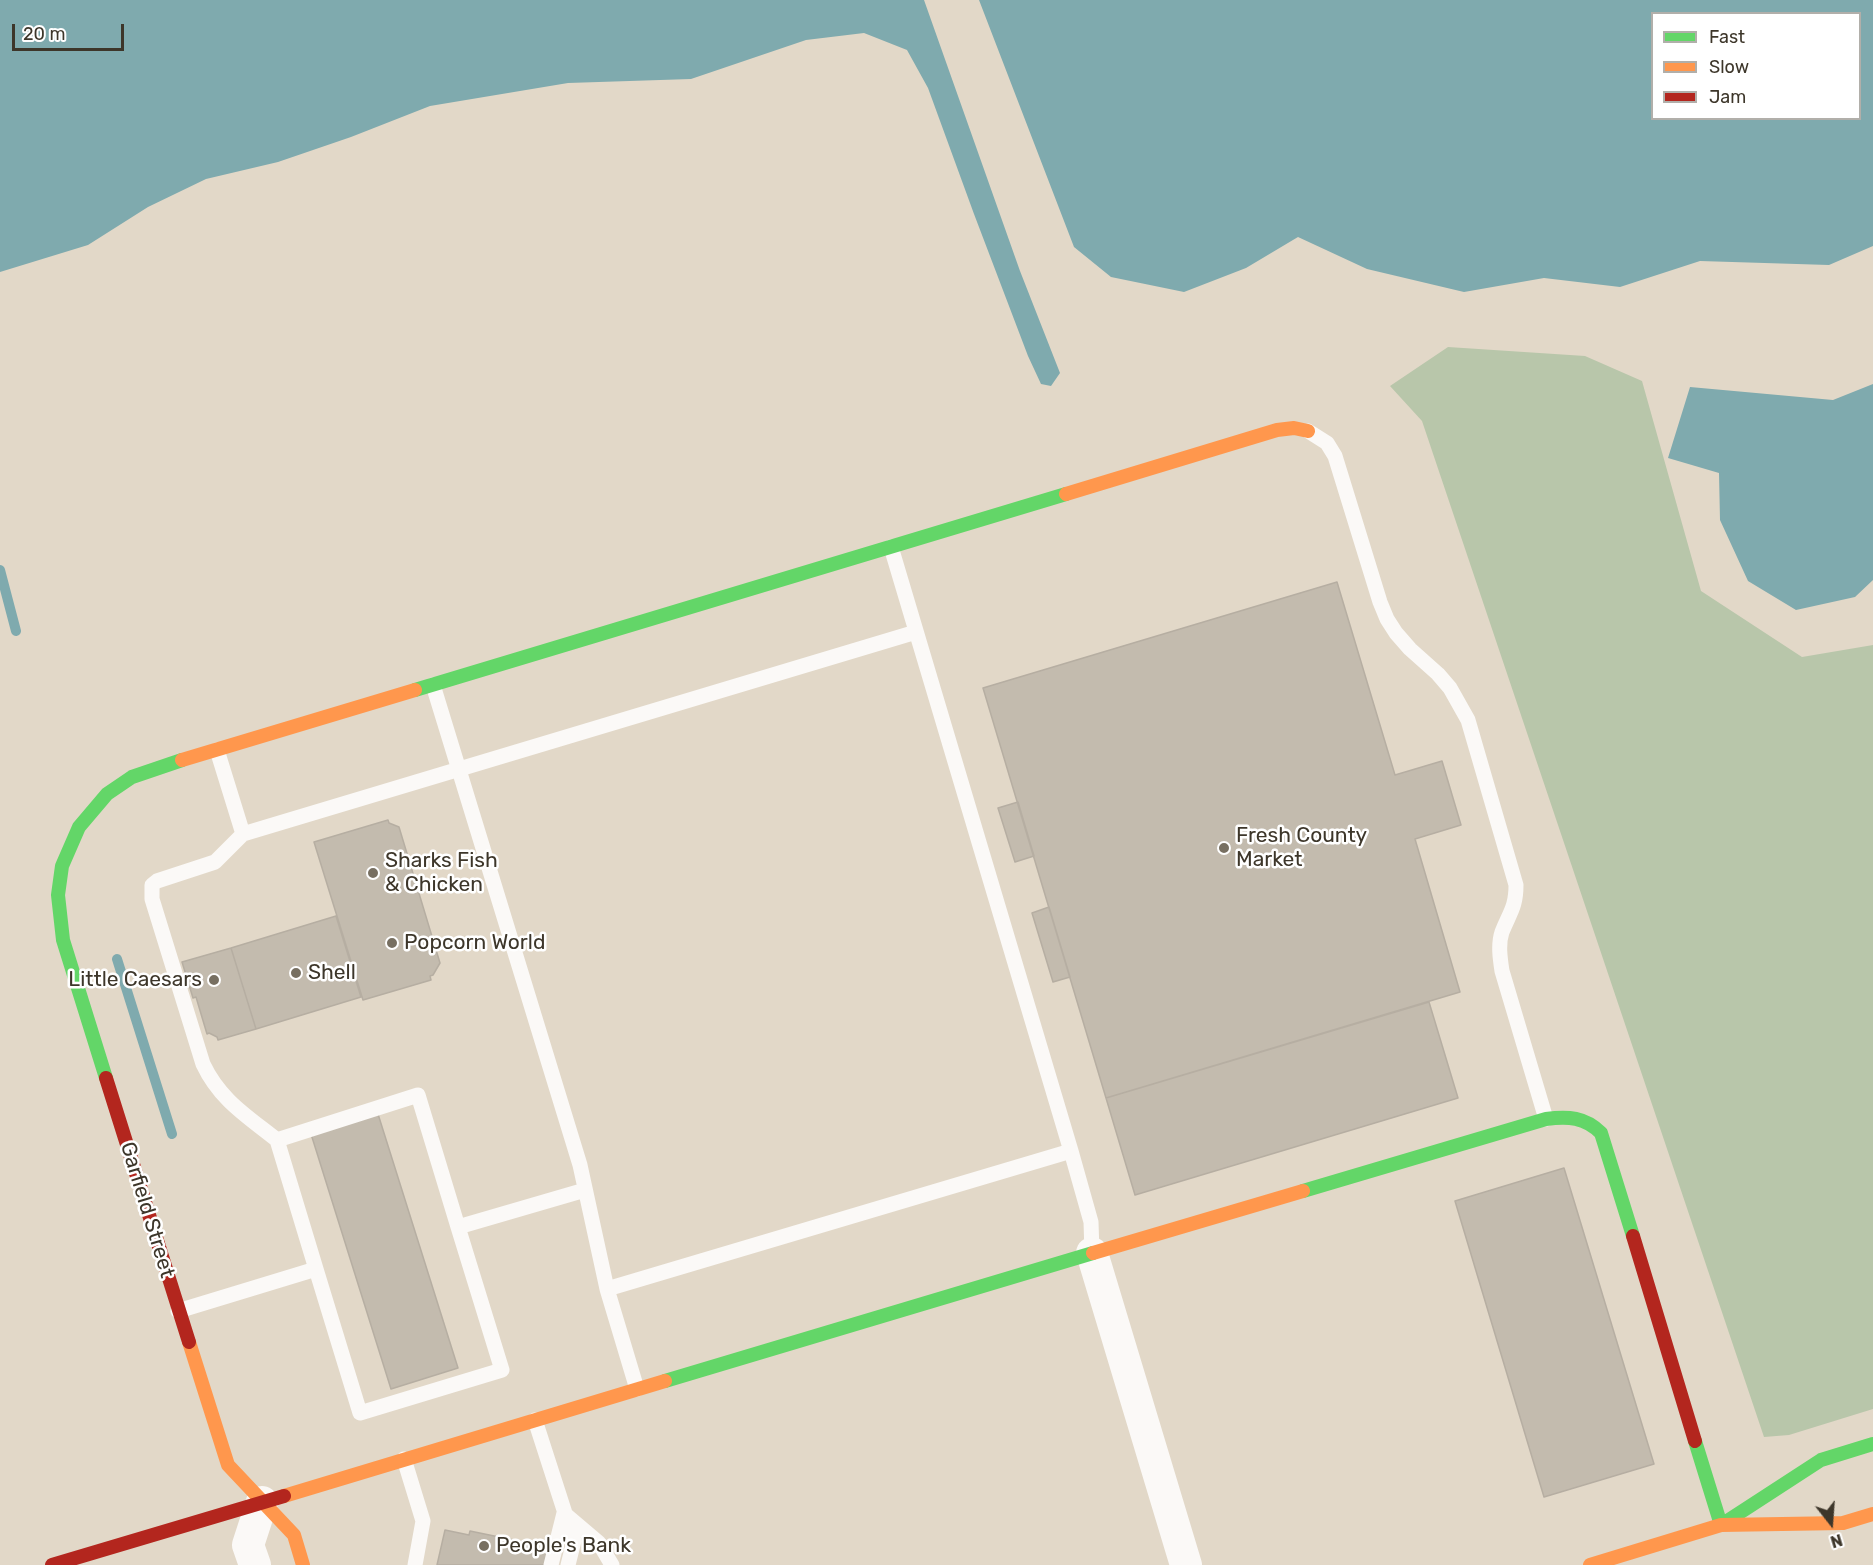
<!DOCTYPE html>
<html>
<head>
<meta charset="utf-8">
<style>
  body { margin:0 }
  #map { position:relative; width:1873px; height:1565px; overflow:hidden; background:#e2d8c8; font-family:Rubik,sans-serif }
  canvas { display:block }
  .legend { position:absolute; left:1651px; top:12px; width:210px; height:108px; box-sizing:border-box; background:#fff; border:2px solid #b1afaa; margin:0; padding:8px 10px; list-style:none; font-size:18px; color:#3d362a }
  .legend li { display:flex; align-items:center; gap:12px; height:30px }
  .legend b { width:30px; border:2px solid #b1afaa }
  .north { position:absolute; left:1801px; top:1493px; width:60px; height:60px; -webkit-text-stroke:4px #fff; paint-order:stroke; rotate:163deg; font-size:16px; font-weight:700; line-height:24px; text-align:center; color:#3d362a }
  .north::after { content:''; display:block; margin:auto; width:21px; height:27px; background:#3d362a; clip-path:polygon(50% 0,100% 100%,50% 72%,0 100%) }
  .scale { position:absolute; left:12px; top:24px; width:112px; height:27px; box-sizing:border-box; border:3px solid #3d362a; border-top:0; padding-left:8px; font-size:18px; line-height:21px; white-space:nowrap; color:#3d362a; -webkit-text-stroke:4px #fff; paint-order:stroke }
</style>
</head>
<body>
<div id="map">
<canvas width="1873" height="1565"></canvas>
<ul class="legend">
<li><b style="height:8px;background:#63d668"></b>Fast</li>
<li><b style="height:8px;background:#ff974d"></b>Slow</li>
<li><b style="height:8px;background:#b3261e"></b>Jam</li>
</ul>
<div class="north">N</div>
<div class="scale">20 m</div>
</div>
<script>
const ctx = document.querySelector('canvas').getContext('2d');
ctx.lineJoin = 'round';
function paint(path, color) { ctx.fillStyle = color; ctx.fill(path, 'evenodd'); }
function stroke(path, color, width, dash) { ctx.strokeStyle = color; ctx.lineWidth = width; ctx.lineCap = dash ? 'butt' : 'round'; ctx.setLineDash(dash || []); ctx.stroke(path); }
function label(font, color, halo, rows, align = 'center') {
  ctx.font = font + ' Rubik,sans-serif'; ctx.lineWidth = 5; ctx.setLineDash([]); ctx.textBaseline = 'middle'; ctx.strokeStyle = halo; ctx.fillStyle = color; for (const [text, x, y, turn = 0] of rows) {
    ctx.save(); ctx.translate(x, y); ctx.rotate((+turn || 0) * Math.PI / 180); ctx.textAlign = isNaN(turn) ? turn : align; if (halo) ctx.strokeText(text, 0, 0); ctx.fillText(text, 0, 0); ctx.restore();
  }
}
paint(new Path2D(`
  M1448,347L1585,356L1642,381L1701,591L1802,657L1873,645V1409L1789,1435L1764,1437L1422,421L1390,386Z`), '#b8c6aa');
paint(new Path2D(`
  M0,0H924L1020,271L1060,373L1051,386L1041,384L1028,356L974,214L928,88L907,50L864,33L806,40L691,79L568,83L430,106L351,137L278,162L206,179L148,207L88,245L0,272Z
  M979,0H1873V246L1829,265L1700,261L1620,287L1544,278L1464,292L1367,269L1298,237L1246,268L1184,292L1111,277L1074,247ZM1652,14H1860V118H1652Z
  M1873,384V580L1855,597L1796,610L1748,581L1720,520L1719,473L1668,458L1690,387L1833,400Z`), '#7faaae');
stroke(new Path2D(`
  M0,570L16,631
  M117,959L172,1134`), '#7faaae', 10);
const building = new Path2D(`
  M1337,582L1395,775L1442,761L1461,825L1415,839L1460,992L1106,1098L983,688Z
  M1018,802L1034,856L1015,862L998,808Z
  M388,820L389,823L399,827L440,963L433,975L430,976L431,980L363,1000L314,842Z
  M1049,907L1070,977L1053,982L1032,913Z
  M336,916L361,997L256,1029L231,948Z
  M231,948L256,1029L218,1040L217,1037L209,1033L207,1034L196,997L193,998L182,962Z
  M1429,1002L1458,1098L1135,1195L1106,1098Z
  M378,1114L458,1368L391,1389L311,1134Z
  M1564,1168L1654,1464L1544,1497L1455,1201Z
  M445,1530L469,1535L470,1531L528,1543L527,1548L549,1553L546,1565H437Z`);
paint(building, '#c3bbae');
stroke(building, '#b6aea2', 1.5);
stroke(new Path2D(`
  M1308,431L1327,443L1335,456L1380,602L1387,619L1396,633L1410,649L1438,674L1450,688L1468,720L1516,885C1516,907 1510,912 1502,932C1498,944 1500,958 1502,971L1546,1119
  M891,547L1071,1151L1091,1222L1092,1253
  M433,685L580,1165L607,1289L637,1389
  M217,750L243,834
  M277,1140C247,1116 220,1100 203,1064L152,899V885L157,881L215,862L243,834L916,632
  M316,1269L360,1413L502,1370L458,1227
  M607,1289L1071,1151
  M178,1311L316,1269L277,1140L418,1095L458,1227L585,1190
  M535,1420L574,1541L568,1565
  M404,1459L423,1521L415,1565
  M566,1515L599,1543L612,1565
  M551,1565L564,1513`), '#fbf9f7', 15);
stroke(new Path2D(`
  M1092,1253L1186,1565
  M255,1565L248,1545L262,1502`), '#fbf9f7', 32);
stroke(new Path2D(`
  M415,690L1066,494
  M106,1078L63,940L58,895L62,866L79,827L107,794L132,777L182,760
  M1303,1191L1546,1119C1568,1116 1585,1117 1601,1133L1633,1236
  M665,1381L1093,1253
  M1695,1441L1721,1525
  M1721,1525L1821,1460L1873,1444`), '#63d668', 14);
stroke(new Path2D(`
  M1066,494L1277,430L1294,428L1308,431
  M182,760L415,690
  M1093,1253L1303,1191
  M189,1342L228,1465L294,1535L303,1565
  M284,1496L665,1381
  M1590,1565L1721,1525L1843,1523L1873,1514`), '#ff974d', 14);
stroke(new Path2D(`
  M106,1078L189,1342
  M1633,1236L1695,1441
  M52,1565L284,1496`), '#b3261e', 14);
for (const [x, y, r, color] of [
  [1224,848,6,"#776f61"],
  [373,873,6,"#776f61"],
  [392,943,6,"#776f61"],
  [296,973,6,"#776f61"],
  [214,980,6,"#776f61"],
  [484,1546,6,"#776f61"]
]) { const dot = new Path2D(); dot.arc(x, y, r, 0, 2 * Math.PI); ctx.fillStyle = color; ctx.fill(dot); stroke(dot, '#fff', 2); }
label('21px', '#3d362a', '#fff', [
  ["Fresh County",1236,836],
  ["Market",1236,860],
  ["Sharks Fish",385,861],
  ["& Chicken",385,885],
  ["Popcorn World",404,943],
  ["Shell",308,973],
  ["Little Caesars",202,980,"right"],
  ["People's Bank",496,1546]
], 'left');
label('21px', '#3d362a', '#fff', [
  ["Garfield Street",147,1210,73]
]);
</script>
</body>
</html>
